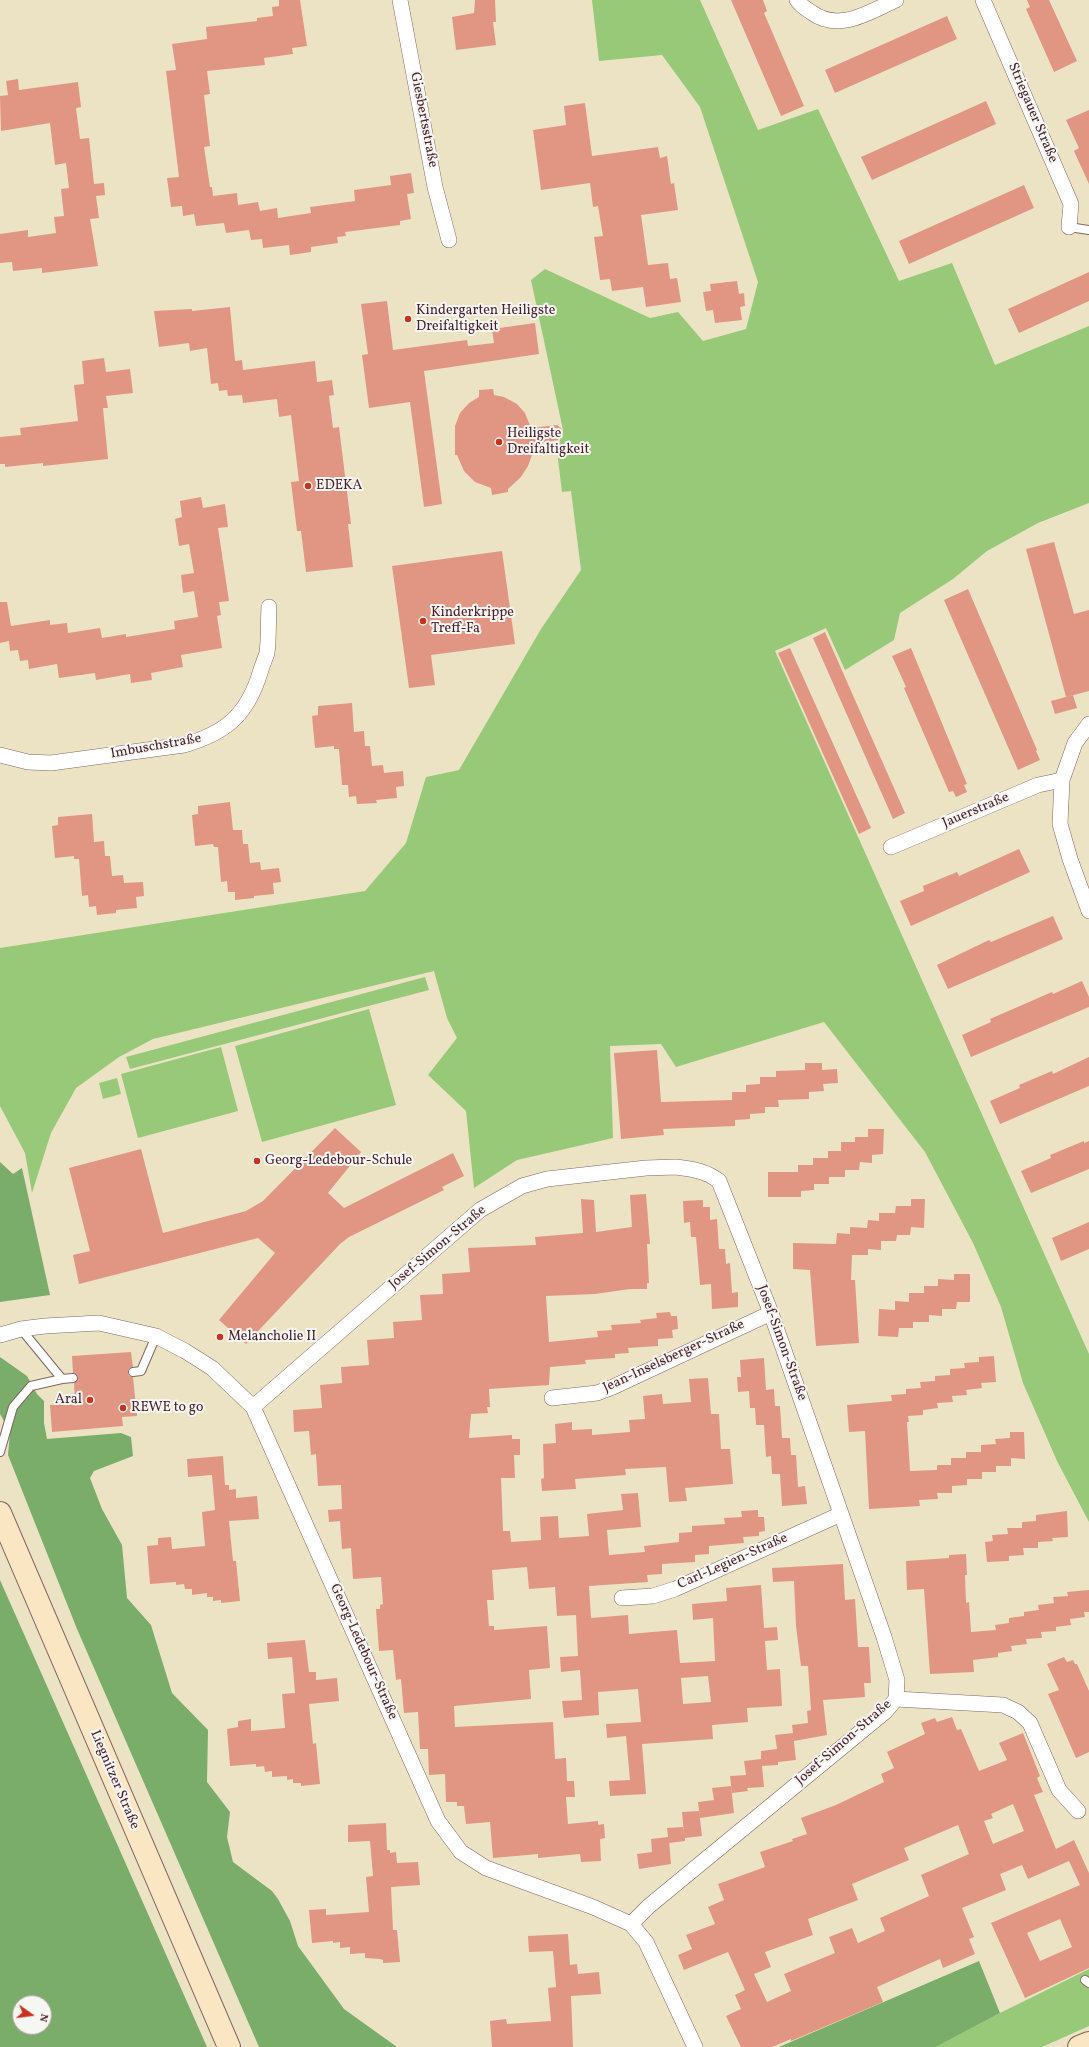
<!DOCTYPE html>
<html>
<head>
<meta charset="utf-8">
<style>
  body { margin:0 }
  #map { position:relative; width:1089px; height:2047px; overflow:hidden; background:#ece3c5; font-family:Vollkorn,serif }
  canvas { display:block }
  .north { position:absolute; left:12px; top:1995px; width:40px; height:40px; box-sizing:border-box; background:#f6f6f2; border:1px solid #b1a0a2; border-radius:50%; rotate:104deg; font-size:11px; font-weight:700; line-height:16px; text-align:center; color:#4a1f2b }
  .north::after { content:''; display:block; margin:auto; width:14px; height:18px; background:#c8321e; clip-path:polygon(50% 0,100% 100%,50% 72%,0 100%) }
</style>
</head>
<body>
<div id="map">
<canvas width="1089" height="2047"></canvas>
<div class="north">N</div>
</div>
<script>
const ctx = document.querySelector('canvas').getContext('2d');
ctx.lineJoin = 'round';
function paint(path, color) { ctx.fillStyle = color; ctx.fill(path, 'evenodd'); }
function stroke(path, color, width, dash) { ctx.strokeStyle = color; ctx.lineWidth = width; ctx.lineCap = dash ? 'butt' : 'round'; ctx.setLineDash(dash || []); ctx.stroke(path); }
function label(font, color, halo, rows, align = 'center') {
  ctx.font = font + ' Vollkorn,serif'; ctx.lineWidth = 4; ctx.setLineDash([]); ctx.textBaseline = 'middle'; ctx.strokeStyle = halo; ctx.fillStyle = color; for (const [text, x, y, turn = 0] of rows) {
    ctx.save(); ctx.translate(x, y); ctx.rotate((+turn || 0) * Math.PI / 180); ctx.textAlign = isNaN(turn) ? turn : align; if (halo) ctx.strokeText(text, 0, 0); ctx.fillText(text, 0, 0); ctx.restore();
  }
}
paint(new Path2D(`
  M592,0H700L758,130L818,109L899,281L952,263L995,365L1089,326V503L1038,523L987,551L953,579L900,613L894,640L845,670L826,628L775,651L1089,1354V1522L1057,1461L1023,1383L1001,1307L973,1243L925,1152L824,1022L676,1067L661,1044L610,1046L613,1138L517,1160L474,1188L466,1111L428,1075L457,1038L447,1018L434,971L153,1039L119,1057L76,1088L51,1133L32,1193L25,1153L0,1106V948L365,891L406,843L426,777L459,770L541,629L581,570L571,491L562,492L557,451L563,430L531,280L545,269L650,318L678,312L703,341L746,329L758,282L700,107L662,55L599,61Z
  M425,977L429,990L130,1069L126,1057Z
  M369,1009L396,1105L262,1142L235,1046Z
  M221,1047L238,1111L138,1138L121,1074Z
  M117,1078L121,1094L103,1099L99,1083Z
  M1089,1969V2026L1042,2047H936L1000,2013Z`), '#97c979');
paint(new Path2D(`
  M0,1162L13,1174L22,1168L50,1295L0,1302Z
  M0,1357L27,1376L37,1394L44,1401V1423L47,1439L121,1433L131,1437L133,1456L94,1471L90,1478L102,1509L122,1545L127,1598L151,1625L172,1693L208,1730L207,1782L230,1812L227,1837L233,1862L272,1891L278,1899L290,1921L298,1946L344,2009L397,2047H259L77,1629L8,1455L10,1432L0,1414Z
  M0,1580L207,2047H0ZM20,2003H44V2027H20Z
  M979,1961L1000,2013L936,2047H779Z`), '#79ad69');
paint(new Path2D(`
  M279,0H300L307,46L292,48L293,54L264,58L265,65L207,71L210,94L204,95L210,146L204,147L210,187H212L213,196L237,193L238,205L258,202L260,211L277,208L278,218L311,213L310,207L355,201L354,190L391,185L390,176L411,173L414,193L407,194L411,219L400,221V225L345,232L346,236L337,237L338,243L311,247V252L290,255L289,245L263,248L262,239L251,240L249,230L226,233L224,223L196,226L194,214L183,216L182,206L171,207L167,178L179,177L166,71L176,70L172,44L207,39L206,27L257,21V18L273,16L272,7L279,6Z
  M475,0H495L496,22H493L496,45L456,50L452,17L474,13Z
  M731,0H763L767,11L764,13L804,106L781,116Z
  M1027,0H1049L1077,61L1054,72L1026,9L1030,7Z
  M947,16L957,39L835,93L825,70Z
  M18,79L19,90L78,82L81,107L76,108L80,139L89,138L94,184L104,183L105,195L96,196L99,218L90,219L98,266L42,273V268L13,271L12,262L0,263V234L28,230V237L56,233L54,217L64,216L61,189L69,188L66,163L55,165L50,123L1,131L0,96L8,95L6,81Z
  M986,101L996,124L872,180L861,157Z
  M585,103L592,156L658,147L660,158L667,156L671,184L674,183L678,210L641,215L648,265L668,263L670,279L677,278L681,302L646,307L643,287L612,291L610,279L600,280L594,237L603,236L598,206L593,207L590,183L541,190L533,130L566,125L564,106Z
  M1089,110V184L1074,151L1079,148L1066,120Z
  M1024,185L1034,208L909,264L899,241Z
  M1089,272V301L1019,333L1008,309Z
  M737,281L739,294L744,293L745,306L740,307L742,320L715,323L713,310L706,311L703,292L711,291L710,284Z
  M387,301L393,350L467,340L468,346L494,343L492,329L535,323L539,354L424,371L442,504L424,507L410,402L369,408L362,355L368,354L361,304Z
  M230,307L235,361L242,360L243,370L315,361L317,382L332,380L334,395L329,396L333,428L339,427L351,524H348L353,567L306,572L301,531H297L291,482L299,481L291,415L279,417L277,399L243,403L242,395L228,396L227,390L219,391L218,383L211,384L207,348L190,351L189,343L159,347L154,311L192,309V311Z
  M104,358L106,372L130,369L133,393L106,396L108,408H103L108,459L43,466V463L5,467V464H0V437L21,435L20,428L78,421L74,385L84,384L82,361Z
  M493,389L494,395L504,397L517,404L525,413L531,428L557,425L561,428L562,432L558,440L533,444L532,455L528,466L521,477L508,489V492L492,495L491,488L475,482L464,471L457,455H455V426L460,413L469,403L479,397V390Z
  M201,497L203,508L225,504L228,527L218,528L229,601L219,602L221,615L217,616L222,648L181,655L183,667L151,673L152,680L131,683L130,674L96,680L95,673L59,678L57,664L29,669L28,660L20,661L18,650L10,651L9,641L0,643V602H7L11,626L50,620V625L67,623L68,633L100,628L102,638L126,634V637L175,629L174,621L198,617L194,591L183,593L181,575L194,573L189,544L179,546L175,519L182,517L180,501Z
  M1054,542L1074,614L1089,610V691L1066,697L1026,549Z
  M502,551L515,644L431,655L435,685L409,688L392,566Z
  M968,589L1037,750L1036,751L1040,760L1018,770L944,600Z
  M825,632L905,813L893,819L813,638Z
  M790,648L871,828L859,834L778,653Z
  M911,648L967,784L964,785L967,792L956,797L953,791L949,792L904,688L906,687L892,656Z
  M1073,695L1077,708L1055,714L1051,701Z
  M352,703L354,732L364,731L365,746H370L372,766L383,765L384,773L403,771L404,786L396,787L397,798L376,800L377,803L357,804L356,796L349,797L348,785H342L339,749H334V746L315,748L312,716L318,715V706Z
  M230,802L233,830H242L243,844H248L250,863L260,862L261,870L279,868L281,882L273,883L274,894L254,896V898L235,900V892H228L227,881L221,882L218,847H214L213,844L195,846L192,815L198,814V806Z
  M92,814L94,842L104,841L105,856H110L112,876L123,875L124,883L143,882L144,896L136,897L137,908L116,910V913L97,915L96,906L89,907L88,895L82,896L79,859H74V856L55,858L52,826L58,825V817Z
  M1019,849L1030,872L911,926L900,901L924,891L923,886L957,872L959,876Z
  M1053,916L1063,939L948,989L937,965L989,940L991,942Z
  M1082,981L1089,997V1007L971,1057L962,1035L991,1022L990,1019L1052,992L1053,994Z
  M657,1050L661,1102L732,1100V1092H746V1085L760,1084V1077H776V1071L805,1070V1063H822V1070L837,1069L838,1083L823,1084L824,1091L809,1092V1099L778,1100L779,1107H765V1113L750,1114V1119L735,1120V1126L663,1129L664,1135L621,1139L614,1053Z
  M1089,1057V1086L1000,1124L990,1101L1020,1088L1019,1085L1052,1071L1053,1074Z
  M335,1128L361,1152L328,1193L344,1208L453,1153L464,1176L442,1187L444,1190L349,1237L340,1244L246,1344L219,1320L275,1253L258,1238L79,1284L73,1255L90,1251L69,1168L141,1149L163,1233L246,1211L263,1201Z
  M868,1129H884L883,1154L872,1155V1163L860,1162L859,1170H845V1177H829V1184H814V1190L801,1191V1197H768V1172H798V1165H813V1158H828V1151H841V1142H855V1137H868Z
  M1084,1141V1143L1089,1141V1169L1031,1193L1021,1171L1051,1158L1050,1155Z
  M646,1194L650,1244H647L649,1283H647V1289H630L595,1294L546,1296L549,1342L598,1337L597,1331L612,1330L611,1325L641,1323L640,1320L657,1318L656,1313L670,1312L671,1316H677L678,1329L672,1330L673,1338L658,1339V1346L628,1348L629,1353L615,1354V1358L585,1360L586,1364L550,1367L549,1385L489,1389L490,1407H487L488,1413L471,1414L469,1438L512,1435V1439H520V1455H514L515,1478H501L503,1531H510L511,1542L541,1540L540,1517L558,1516L559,1538L589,1536L587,1514L623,1510L621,1494L638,1493L641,1527L607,1530L609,1555L645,1552L644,1546L679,1542V1533L692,1532V1526L725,1524L724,1518L742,1517L741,1511L758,1510V1517H764L765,1531L759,1532V1536L743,1537L744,1543L709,1546V1554L695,1555V1562L662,1564V1574L647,1575L648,1582L589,1586L591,1618L628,1615L629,1634L677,1630L680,1663L715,1661L713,1618L693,1620L692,1604L727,1601L726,1588L761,1585L764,1628L777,1627L778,1640L765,1641L767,1670L780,1669L782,1706L747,1708L748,1722L712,1725L713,1739L642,1744L646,1794L610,1796L609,1781L630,1780L626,1736L607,1738L606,1724L641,1722L638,1689L598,1692L599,1715L564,1718L562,1701L582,1700L580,1670L561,1672L560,1657L578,1656L576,1615L557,1616L555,1587L529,1589L527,1567L492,1570L494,1600H487L489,1626H494V1630L547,1626L550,1668L529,1670L531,1699L454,1706L455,1727L553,1722L555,1759L566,1758L567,1781H574L575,1797H566L568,1824L598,1821V1825L604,1824L605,1838L600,1839L601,1861L581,1862L580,1854L538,1858V1854L493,1858L490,1822L466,1824L464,1806H457V1802H446L445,1774L429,1775L428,1749H420L418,1712L404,1713L401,1679L396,1680L393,1650L379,1651L376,1609H380V1605L383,1604L381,1577L353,1579L351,1548L342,1549L340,1521L329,1522L328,1510L342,1509L341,1485L318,1486L316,1454L311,1455L309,1431L294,1432L293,1410L322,1408L320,1385L342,1383L341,1367L369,1365L367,1340L394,1338L393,1322L422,1320L420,1295L443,1294L442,1274L470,1272L468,1248L536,1245L535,1237L583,1233L581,1199L594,1200L596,1232L632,1227L630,1195ZM708,1676L711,1702L683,1704L681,1678Z
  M911,1199H925L924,1228L911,1227L910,1235H897L896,1241H881V1250L868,1249V1255H852L851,1280H855L859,1343L816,1346L810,1270L793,1269V1243L836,1244L837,1233L850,1234V1227L867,1228L868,1220L879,1221V1213H895L896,1206H911Z
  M703,1200V1207H710V1220L717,1219L719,1249H725L726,1264L730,1263L732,1293L738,1292V1307L712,1309L711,1284L700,1285L696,1237H691L690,1222L684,1223L683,1201Z
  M1089,1222V1249L1061,1261L1052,1238Z
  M954,1274H970V1302H957L956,1309H942V1316L929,1315V1322H913V1328H899L898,1337L878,1336L879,1309L895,1310V1301L909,1302V1293H924V1286H938V1279L954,1280Z
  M131,1352L133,1367L129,1368L128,1372L129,1376L133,1377L137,1416L122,1417L123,1426L52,1432L50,1405L75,1403L74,1383L78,1378L77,1375L73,1373L72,1356Z
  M994,1356L996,1382L981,1383L982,1388L966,1390L967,1395L952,1396L953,1402L937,1403L938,1408L923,1410V1415L908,1416L909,1422H907L910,1471L937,1470V1465H951V1458H966V1452H981V1445L996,1444L995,1439L1010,1438V1432H1024L1025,1459L1011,1458V1466H996V1472H982V1479H967V1485L952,1486V1493H937L938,1499L919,1500L920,1506L869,1509L865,1431L849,1432L847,1405L892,1401L891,1395L906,1394V1389L921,1388L920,1382L935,1381V1376L950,1375V1369L965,1368L964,1363L979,1362V1357Z
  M764,1358L766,1390L774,1389L775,1406H780L782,1438H790L791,1455H796L798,1487L805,1486L807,1504L782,1506L780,1474H772L771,1456L766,1457L764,1425H756L755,1408H750L749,1391L738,1392L737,1377H741L740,1360Z
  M708,1378L711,1414H719L721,1449H730L733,1484L685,1488L687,1501L669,1502L666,1467L625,1469L626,1475L575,1479L576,1489L542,1491L541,1479L544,1478L543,1444L556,1443L555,1424L572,1422V1430L592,1429V1435L630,1432L629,1420L645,1419L643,1396L662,1394L663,1404L691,1402L689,1379Z
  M223,1456L225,1485H229V1490L236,1489V1498L257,1496L259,1519L229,1521L233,1561H236L240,1601L221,1603V1600L213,1601V1597H207V1593L192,1595V1589H185L184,1584L176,1585V1582L150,1584L147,1546L158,1545V1538L171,1537L172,1549L205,1546L202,1512L215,1510L212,1475L188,1477L187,1459Z
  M1067,1511L1068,1537L1052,1538L1053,1541L1038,1542V1548H1023L1024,1555L1009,1556V1561L987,1562L985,1542L993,1541L992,1535L1008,1534L1007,1528H1022V1522L1036,1521V1515Z
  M966,1554L967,1575H965L966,1603L969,1602L971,1632L996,1630L995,1625L1009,1623V1618L1024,1616V1612L1039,1610L1038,1605L1054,1603L1053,1597L1068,1596L1067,1592L1089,1590V1612H1084L1085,1617L1070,1619L1071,1625L1056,1627V1631L1041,1632L1042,1638L1026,1639L1027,1644L1011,1646L1012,1651L998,1653V1657L973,1660L974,1672L930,1674L924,1589L907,1590L906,1561L949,1558V1555Z
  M843,1564L845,1600L855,1599L858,1647H869L871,1683H864L865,1697L823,1700L827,1735L794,1741L792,1725L808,1723L807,1711L811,1710L808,1666H801L796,1626L794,1581L773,1582L772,1568Z
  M305,1640L309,1672H316V1680L337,1678L339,1701L309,1704L313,1744L316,1743L320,1784L301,1786V1783H293V1779L287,1780V1776L272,1777V1771L265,1772L264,1766L256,1767V1764L230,1766L227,1729L238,1727V1721L251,1719V1731L285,1728L282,1694L295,1693L292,1657L268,1659L267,1643Z
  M1064,1657L1067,1662L1073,1660L1075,1664H1077L1089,1691V1752L1076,1758L1048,1694L1059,1690L1047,1664Z
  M952,1717L957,1730L961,1729L979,1771L1007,1760L999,1743L1023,1733L1040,1776L1037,1778L1043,1792L1034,1795L1056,1849L1074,1840L1089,1873V1968L1025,1998L991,1923L1080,1885L1069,1861L1028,1879L1022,1865L1000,1874L1006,1890L962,1908L974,1937L969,1939L975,1954L943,1968L940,1959L877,1987L883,2002L791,2041V2039L772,2047H741L726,2016L741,2009L735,1995L745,1990L728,1952L684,1970L678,1955L692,1949L686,1935L715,1924L708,1907L724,1900L718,1884L765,1867L760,1852L793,1841L792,1839L807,1834L801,1818L836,1805L884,1782L881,1774L894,1768L887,1752L925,1734L921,1723L935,1718L937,1722ZM1013,1804L1024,1831L993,1844L984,1821L993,1818L991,1814ZM958,1825L969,1854L921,1875L929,1896L880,1918L885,1931L858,1943L852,1928L829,1937L835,1953L784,1974L791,1991L767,2002L754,1974L771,1967L765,1952L813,1935L808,1919L858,1900L852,1884L909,1860L904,1848ZM1060,1919L1072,1947L1040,1961L1027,1933Z
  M793,1733L796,1760L778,1762V1765L762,1766L764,1787L747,1788L748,1791L732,1793L730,1776L746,1775L744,1761L761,1759V1751L777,1749L775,1735Z
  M731,1786L734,1813L700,1818L698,1802L714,1800L712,1788Z
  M699,1811L702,1836L685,1838V1841L669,1843V1840L671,1864L639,1869L637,1854L652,1852L651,1839L668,1837L667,1828L683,1827L684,1835L682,1812Z
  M386,1823L387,1850H390V1853L396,1852L397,1863L418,1862L420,1885L391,1887L393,1930H397L400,1962L383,1963V1960L380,1959L365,1958V1953L350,1954V1947L340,1948V1942L333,1943V1941L312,1943L309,1910L326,1909V1915L369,1912L366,1877L373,1876L370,1841L348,1842V1825Z
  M568,1934L570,1965L577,1964L578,1974L599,1972L601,1994L571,1996L573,2047H492L490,2021L506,2019L507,2024L551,2021L548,1988L556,1987L553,1951L529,1952L528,1936Z`), '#e09683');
const service = new Path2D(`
  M1069,227L1089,230
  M21,1329L62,1379L73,1378
  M133,1372L141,1371L156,1336
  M0,1452L13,1407L31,1386L62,1379
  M1085,1980L1089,1983`);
const minor = new Path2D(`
  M400,0L435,187L449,240
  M797,0C800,5 806,9 811,12C839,33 869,12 896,0
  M983,0L1071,204L1069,227
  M1089,724L1075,743L1062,780L1060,824L1070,859L1089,911
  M0,755L28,762L51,763L184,745C226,733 247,715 260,673C262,666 265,659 267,653C269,638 268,622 269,607
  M891,847L1038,785L1062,780
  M0,1335L21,1329L45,1326L99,1323L156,1336L185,1351L212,1368L253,1407L438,1821L461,1852L486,1868L593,1907L631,1924L646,1942L695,2047
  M552,1398L597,1393L613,1387L771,1313
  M253,1407L480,1210L522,1186L547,1179L646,1168L676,1167C692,1169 706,1171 719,1181L771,1313L884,1637L897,1680L896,1699L886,1711L649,1906L631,1924
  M622,1598L653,1596L675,1589L841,1514
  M896,1699L1003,1705L1018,1712L1030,1723L1059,1790L1078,1811`);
const secondary = new Path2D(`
  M0,1513L229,2047
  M1079,2047L1089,2043`);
stroke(service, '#836461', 10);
stroke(minor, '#836461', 16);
stroke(secondary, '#836461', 24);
stroke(service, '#fff', 8);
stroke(minor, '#fff', 15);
stroke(secondary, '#fbe6c4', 22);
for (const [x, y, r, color] of [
  [408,319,4,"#c8321e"],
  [499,442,4,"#c8321e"],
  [308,486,4,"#c8321e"],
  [423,621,4,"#c8321e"],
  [257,1161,4,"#c8321e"],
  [220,1337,4,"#c8321e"],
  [90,1400,4,"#c8321e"],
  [123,1408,4,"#c8321e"]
]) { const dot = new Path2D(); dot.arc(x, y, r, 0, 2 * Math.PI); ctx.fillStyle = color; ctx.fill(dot); stroke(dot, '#f6f6f2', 1.5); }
label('14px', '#4a1f2b', '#f6f6f2', [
  ["Striegauer Straße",1032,113,67],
  ["Giesbertsstraße",423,120,79],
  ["Imbuschstraße",156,747,-10],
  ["Jauerstraße",976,811,-23],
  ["Josef-Simon-Straße",438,1248,-40],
  ["Josef-Simon-Straße",781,1343,70],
  ["Jean-Inselsberger-Straße",674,1357,-25],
  ["Carl-Legien-Straße",733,1562,-24],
  ["Georg-Ledebour-Straße",363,1652,66],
  ["Josef-Simon-Straße",844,1743,-41],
  ["Liegnitzer Straße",114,1780,67]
]);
label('14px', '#4a1f2b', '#f6f6f2', [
  ["Kindergarten Heiligste",416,311],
  ["Dreifaltigkeit",416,327],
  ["Heiligste",507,434],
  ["Dreifaltigkeit",507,450],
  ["EDEKA",316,486],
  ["Kinderkrippe",431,613],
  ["Treff-Fa",431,629],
  ["Georg-Ledebour-Schule",265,1161],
  ["Melancholie II",228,1337],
  ["Aral",82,1400,"right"],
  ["REWE to go",131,1408]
], 'left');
</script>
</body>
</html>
